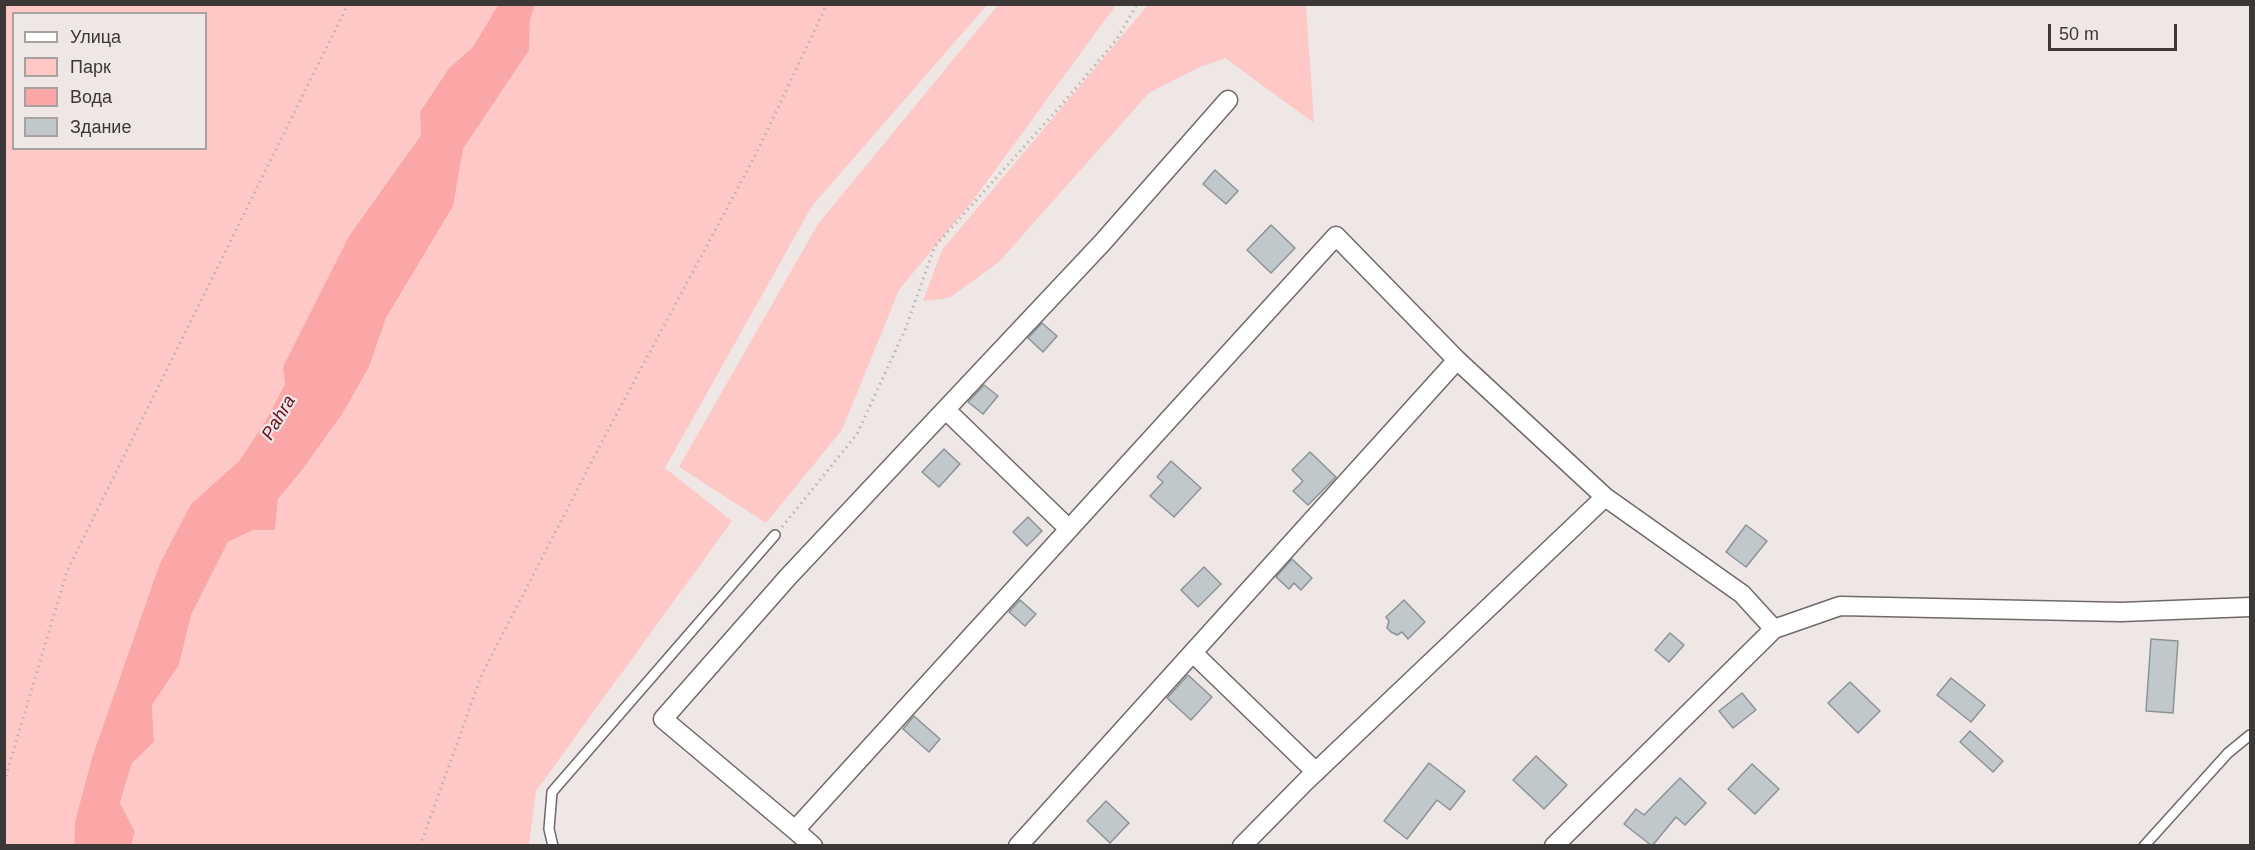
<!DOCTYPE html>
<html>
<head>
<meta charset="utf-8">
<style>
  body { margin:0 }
  #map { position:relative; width:2255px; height:850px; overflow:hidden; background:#efe7e6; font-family:Helvetica,sans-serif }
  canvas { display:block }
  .frame { position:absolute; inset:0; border:6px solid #3c3838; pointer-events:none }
  .legend { position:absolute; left:12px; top:12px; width:195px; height:138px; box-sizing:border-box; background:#efe7e6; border:2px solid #a7a1a0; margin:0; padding:8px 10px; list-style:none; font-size:18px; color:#3c3838 }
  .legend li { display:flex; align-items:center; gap:12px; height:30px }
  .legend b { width:30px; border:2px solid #a7a1a0 }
  .scale { position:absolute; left:2048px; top:24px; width:129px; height:27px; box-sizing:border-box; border:3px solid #3c3838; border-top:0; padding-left:8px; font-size:18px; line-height:21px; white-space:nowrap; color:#3c3838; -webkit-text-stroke:4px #efe7e6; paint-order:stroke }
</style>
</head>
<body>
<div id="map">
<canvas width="2255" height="850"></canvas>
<div class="frame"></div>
<ul class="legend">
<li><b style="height:8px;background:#fff"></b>Улица</li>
<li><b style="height:16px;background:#fec8c7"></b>Парк</li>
<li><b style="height:16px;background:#fba7a7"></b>Вода</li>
<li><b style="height:16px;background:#c1c8cc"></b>Здание</li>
</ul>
<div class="scale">50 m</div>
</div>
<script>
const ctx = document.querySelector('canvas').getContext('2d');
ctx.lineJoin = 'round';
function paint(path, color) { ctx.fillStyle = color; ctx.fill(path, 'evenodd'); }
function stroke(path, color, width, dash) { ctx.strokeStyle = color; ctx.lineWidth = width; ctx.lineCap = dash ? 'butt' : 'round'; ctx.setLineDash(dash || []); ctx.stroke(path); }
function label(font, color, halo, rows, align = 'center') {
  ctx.font = font + ' Helvetica,sans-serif'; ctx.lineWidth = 4.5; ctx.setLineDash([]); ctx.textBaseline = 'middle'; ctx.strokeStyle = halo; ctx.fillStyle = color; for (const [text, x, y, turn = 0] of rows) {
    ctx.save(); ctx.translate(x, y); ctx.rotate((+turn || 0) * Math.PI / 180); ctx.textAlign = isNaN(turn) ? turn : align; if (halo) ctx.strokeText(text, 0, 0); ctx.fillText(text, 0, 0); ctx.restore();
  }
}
paint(new Path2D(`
  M5,5H498L473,47L449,68L420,112L421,135L349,236L284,367L285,384L265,422L239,461L191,504L160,563L75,822L74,845L5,846ZM14,14H206V148H14Z
  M535,5H987L812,206L665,468L732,521L536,791L529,845H131L135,832L120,804L132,763L154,742L152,705L179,665L191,615L228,542L253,530H275L278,499L302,470L369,367L386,318L452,206L463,149L528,50L530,20Z
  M998,5H1116L974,199L899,290L842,430L766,523L679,467L818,224Z
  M1148,5H1306L1314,123L1225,58L1198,68L1149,93L999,262L949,298L923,301L942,250Z`), '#fec8c7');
paint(new Path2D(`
  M498,5H535L530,20L529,50L463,149L453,206L386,318L369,367L342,414L302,470L278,499L275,530H253L228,542L191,615L179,665L152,705L154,742L132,763L120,803L135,832L131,845H74L75,822L92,758L160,563L191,504L239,461L265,422L285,384L283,367L349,236L421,135L420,112L449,68L473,47Z`), '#fba7a7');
const building = new Path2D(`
  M1215,170L1238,191L1226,204L1203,184Z
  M1271,225L1295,248L1271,273L1247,250Z
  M1042,323L1057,336L1043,352L1028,338Z
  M984,385L998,396L983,414L968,402Z
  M944,449L960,464L939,487L922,472Z
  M1310,452L1336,477L1308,505L1293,491L1303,481L1292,470Z
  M1171,461L1201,488L1174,517L1150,496L1163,482L1157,477Z
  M1028,517L1042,531L1027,546L1013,532Z
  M1746,525L1767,541L1746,567L1726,552Z
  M1292,559L1312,578L1301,590L1294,583L1289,589L1276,577Z
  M1204,567L1221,584L1198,607L1181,590Z
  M1020,600L1036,614L1025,626L1009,612Z
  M1404,600L1425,622L1408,639L1402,632L1397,635L1391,632L1387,628L1389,621L1386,617Z
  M1670,633L1684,645L1669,662L1655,650Z
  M2151,639L2178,641L2173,713L2146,711Z
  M1188,675L1212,697L1191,720L1167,698Z
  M1951,678L1985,705L1971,722L1937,695Z
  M1850,682L1880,711L1858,733L1828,703Z
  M1742,693L1756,710L1733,728L1719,711Z
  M914,716L940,739L929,752L903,729Z
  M1970,731L2003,761L1993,772L1960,742Z
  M1536,756L1567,785L1544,809L1513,780Z
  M1429,763L1465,791L1450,810L1437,800L1407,839L1384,821Z
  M1752,764L1779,789L1755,814L1728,789Z
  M1680,778L1706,803L1685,825L1676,817L1652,846L1624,824L1636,809L1644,815Z
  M1106,801L1129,823L1110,843L1087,821Z`);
paint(building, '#c1c8cc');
stroke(building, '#8c9397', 1.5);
const lane = new Path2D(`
  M553,846L549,829L552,792L775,535
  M2144,846L2228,753L2250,735`);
const street = new Path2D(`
  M946,410L1069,529
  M1193,653L1316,772
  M795,830L663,719L788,577L1102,243L1228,100
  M813,846L795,830L1336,236L1457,360L1605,497L1742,594L1774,629
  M1018,846L1457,360
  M1242,846L1305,782L1605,497
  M1554,846L1774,629L1840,606L2121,612L2250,607`);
stroke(lane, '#706969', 12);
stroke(street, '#706969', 21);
stroke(new Path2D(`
  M782,527L857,434L905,330L935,246L1065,101L1117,39L1137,4
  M4,782L67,571L348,4
  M420,846L482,674L607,432L756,154L827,4`), '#b9b2b2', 3, [1.5, 4.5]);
stroke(lane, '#fff', 9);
stroke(street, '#fff', 18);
label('italic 18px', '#6a0d1d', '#efe7e6', [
  ["Pahra",279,418,-59]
]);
</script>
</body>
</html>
